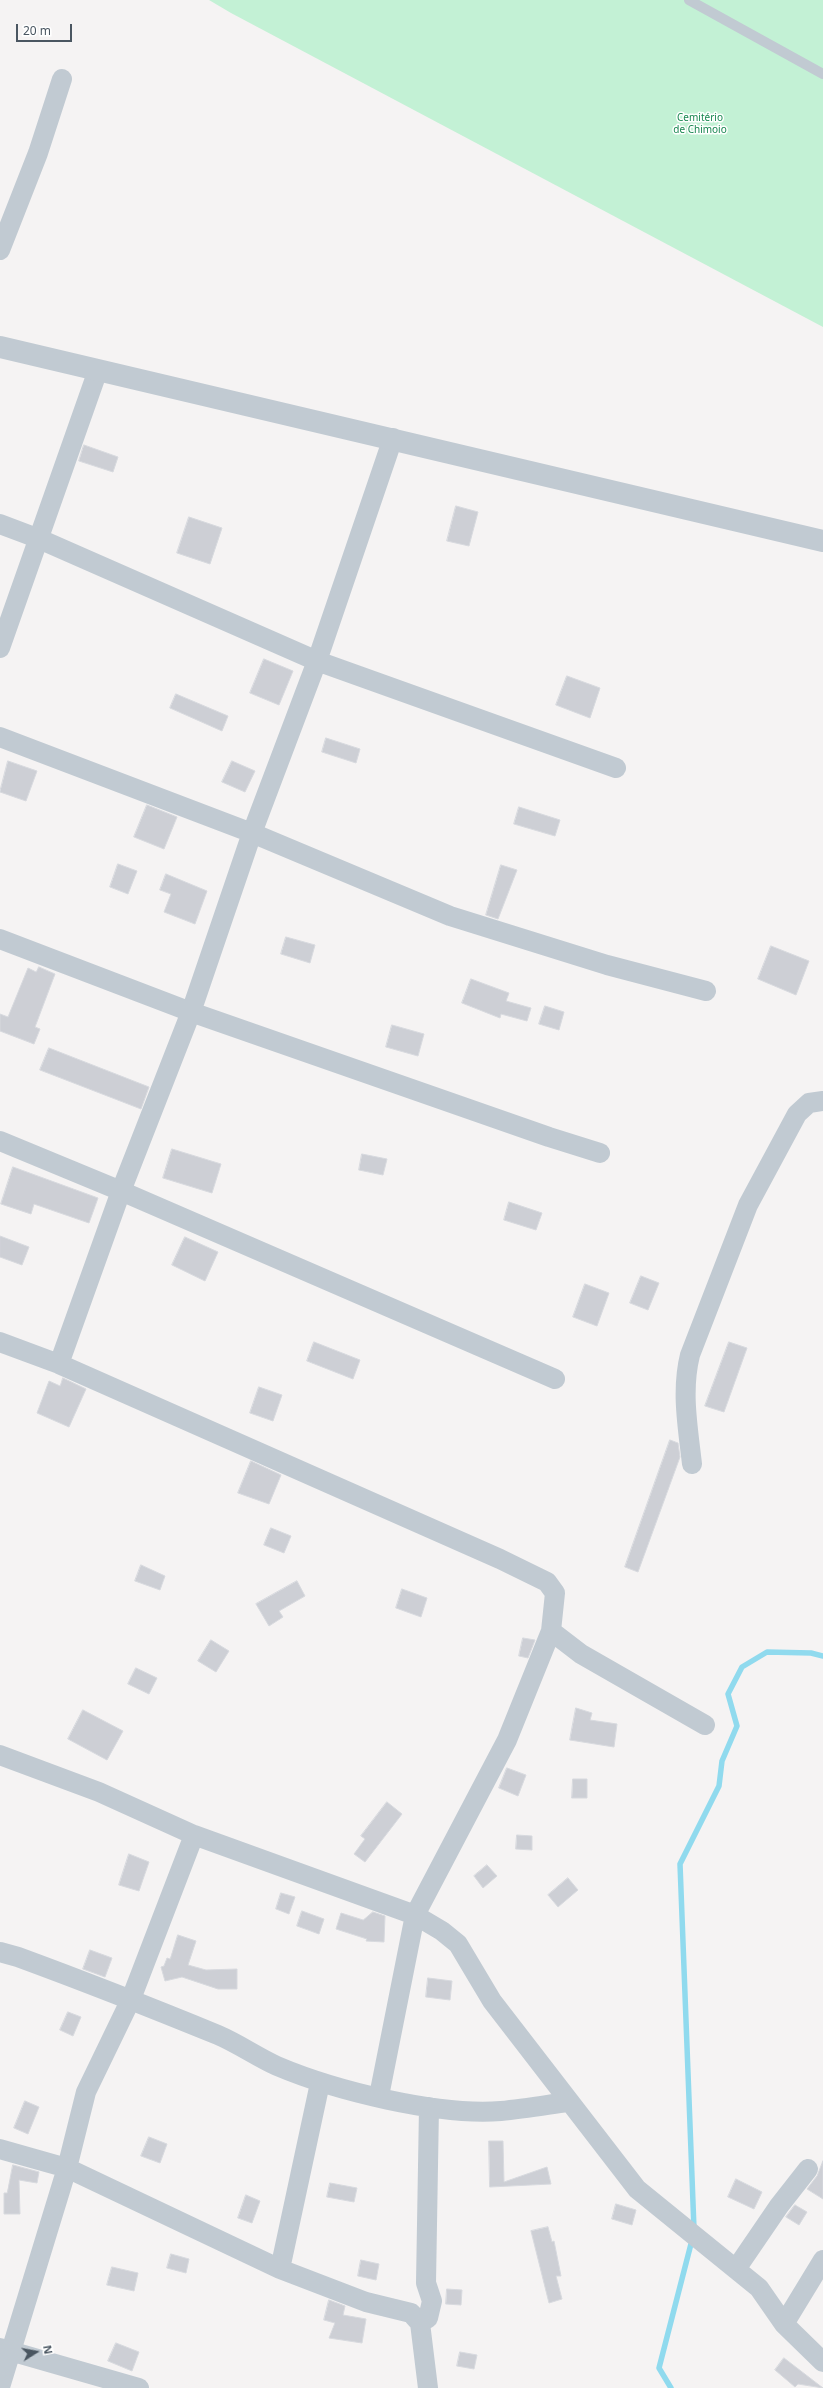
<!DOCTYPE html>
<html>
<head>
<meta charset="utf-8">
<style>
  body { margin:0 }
  #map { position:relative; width:823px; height:2388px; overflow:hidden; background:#f5f3f3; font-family:"Noto Sans",sans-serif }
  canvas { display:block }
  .north { position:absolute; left:16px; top:2332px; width:40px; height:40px; -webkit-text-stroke:3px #fff; paint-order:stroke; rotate:79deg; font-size:11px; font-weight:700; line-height:16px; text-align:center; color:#4a5661 }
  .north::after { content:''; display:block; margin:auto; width:14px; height:18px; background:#4a5661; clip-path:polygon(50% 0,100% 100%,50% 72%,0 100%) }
  .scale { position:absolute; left:16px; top:24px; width:56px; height:18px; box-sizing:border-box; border:2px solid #4a5661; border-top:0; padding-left:5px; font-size:12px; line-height:14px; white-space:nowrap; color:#4a5661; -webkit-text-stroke:3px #fff; paint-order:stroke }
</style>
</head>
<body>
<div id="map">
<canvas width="823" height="2388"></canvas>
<div class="north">N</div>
<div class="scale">20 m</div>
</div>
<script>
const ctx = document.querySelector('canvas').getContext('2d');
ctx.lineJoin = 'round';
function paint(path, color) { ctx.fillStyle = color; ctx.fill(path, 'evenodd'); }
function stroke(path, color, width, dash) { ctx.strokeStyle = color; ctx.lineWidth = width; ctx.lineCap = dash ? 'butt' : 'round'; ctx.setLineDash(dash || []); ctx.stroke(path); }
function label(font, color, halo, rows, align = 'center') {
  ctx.font = font + ' "Noto Sans",sans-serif'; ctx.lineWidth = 3; ctx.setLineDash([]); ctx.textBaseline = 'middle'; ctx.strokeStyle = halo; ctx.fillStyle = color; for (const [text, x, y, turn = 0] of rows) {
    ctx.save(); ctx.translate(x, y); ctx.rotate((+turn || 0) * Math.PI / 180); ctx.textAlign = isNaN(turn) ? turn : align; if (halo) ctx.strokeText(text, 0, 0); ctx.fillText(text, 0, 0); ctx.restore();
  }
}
paint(new Path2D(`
  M209,0H823V327L231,13Z`), '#c3f1d5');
stroke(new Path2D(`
  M694,2229L680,1864L719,1786L722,1761L737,1726L728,1694L742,1667L767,1652L811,1653L823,1656
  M671,2388L659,2368L692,2240`), '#90daee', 5.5);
const building = new Path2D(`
  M84,445L118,457L113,472L79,461Z
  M456,506L478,512L469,546L447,541Z
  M189,517L222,528L210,564L177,553Z
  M264,659L293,671L279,705L250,693Z
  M567,676L600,688L590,718L556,705Z
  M176,694L228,716L222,731L170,708Z
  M326,738L360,749L356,763L322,752Z
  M8,761L37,771L26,801L0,792Z
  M232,761L255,771L245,792L222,782Z
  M147,805L177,817L164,849L134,837Z
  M519,807L560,820L555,836L514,824Z
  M118,864L137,871L128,894L110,887Z
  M501,865L517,870L498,919L486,915Z
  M166,874L207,891L195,924L164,912L171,894L160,890Z
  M286,937L315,945L310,963L281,954Z
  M771,946L809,961L796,995L758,979Z
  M39,967L55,974L35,1027L40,1029L34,1044L0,1031V1014L8,1017L28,968L36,972Z
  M471,979L509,993L506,1001L531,1008L527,1021L501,1014L500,1018L462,1003Z
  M545,1006L564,1012L559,1030L539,1024Z
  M392,1025L424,1034L418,1056L386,1047Z
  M49,1048L149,1087L141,1109L40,1070Z
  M172,1149L221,1164L212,1193L163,1178Z
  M362,1154L387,1159L383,1175L359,1170Z
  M13,1167L98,1198L89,1223L34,1204L31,1214L1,1204Z
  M509,1202L542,1213L536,1230L504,1220Z
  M0,1236L29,1247L22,1265L0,1257Z
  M185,1237L218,1252L205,1281L172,1265Z
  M641,1276L659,1283L648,1310L630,1303Z
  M585,1284L609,1293L597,1326L573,1317Z
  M314,1342L360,1360L353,1379L307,1361Z
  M729,1342L747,1348L724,1412L705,1406Z
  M63,1378L86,1389L69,1427L37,1413L49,1381L60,1386Z
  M259,1387L282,1395L273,1421L250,1413Z
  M670,1440L678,1443L680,1457L638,1572L625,1567Z
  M251,1461L281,1475L269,1504L238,1493Z
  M271,1528L291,1536L284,1553L264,1545Z
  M141,1565L165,1576L160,1590L135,1581Z
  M297,1581L305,1596L279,1611L283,1617L269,1626L256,1604Z
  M402,1589L427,1598L421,1617L396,1608Z
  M523,1638L535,1640L528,1658L519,1656Z
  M211,1640L229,1651L216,1672L198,1661Z
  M136,1668L157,1678L149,1694L128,1684Z
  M576,1708L592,1713L590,1720L617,1724L614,1747L570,1740Z
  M83,1710L123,1731L107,1760L68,1739Z
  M507,1768L526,1775L518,1796L499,1788Z
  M573,1779H587V1798H572Z
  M387,1802L402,1814L365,1862L354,1854L365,1839L361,1836Z
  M517,1835L532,1836V1850L516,1849Z
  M129,1854L149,1862L139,1891L119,1885Z
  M487,1865L497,1876L483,1888L474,1876Z
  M568,1878L578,1890L558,1907L548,1895Z
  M281,1893L295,1897L289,1914L276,1909Z
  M302,1911L324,1919L319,1934L297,1926Z
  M373,1912L385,1916L384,1942L366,1941L367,1939L336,1929L341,1913L363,1920Z
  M178,1935L196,1941L188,1965L206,1970L237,1969V1989H218L182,1977L165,1981L161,1967L164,1966L167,1958L170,1959Z
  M90,1950L112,1958L105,1977L83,1969Z
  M428,1978L452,1981L450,2000L426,1997Z
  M68,2012L81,2017L73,2036L60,2030Z
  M25,2101L39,2107L28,2134L14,2128Z
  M149,2137L167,2144L160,2163L141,2156Z
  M489,2141H503L504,2182L547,2167L551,2184L490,2187Z
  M823,2161V2199L807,2189L817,2176Z
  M13,2165L39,2172L37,2183L19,2180L20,2214H4V2193H7Z
  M736,2179L762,2192L754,2209L728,2197Z
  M330,2183L357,2188L354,2202L327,2197Z
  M246,2195L260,2201L252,2223L238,2218Z
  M616,2204L636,2210L632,2225L612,2219Z
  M795,2205L807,2212L799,2225L786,2217Z
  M548,2227L552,2242L554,2241L561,2276H556L562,2299L549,2303L531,2231Z
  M171,2254L189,2259L186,2273L167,2268Z
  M361,2260L379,2264L376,2280L358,2276Z
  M112,2267L138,2273L134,2291L107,2285Z
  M447,2289L462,2290L461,2305L446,2304Z
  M329,2300L345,2306L343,2315L366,2319L362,2343L329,2338L335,2323L324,2320Z
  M116,2343L139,2352L132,2371L108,2361Z
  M460,2352L477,2355L474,2369L457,2366Z
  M784,2358L823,2388L798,2384L795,2387L775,2370Z`);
paint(building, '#cdcfd5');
stroke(building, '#d7d9de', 1);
stroke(new Path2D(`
  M689,0L823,74`), '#c1cad2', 10);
stroke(new Path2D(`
  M0,250L38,153L62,79
  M0,524L37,538L317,661L616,768
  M0,648L98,370
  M0,737L252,833L450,916L607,965L706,991
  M0,939L191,1012L549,1137L600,1153
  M0,1141L121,1191L555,1379
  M0,1342L59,1364L500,1559L547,1582L555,1593L551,1631L507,1740L415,1915L379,2096
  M59,1364L121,1191L191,1012L252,833L317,661L393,438
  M692,1464C688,1428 681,1391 690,1355L748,1205L797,1114L809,1103L823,1101
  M551,1631L581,1654L705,1725
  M0,1755L99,1792L194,1835L415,1915L442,1931L458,1944L492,2001L637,2189L759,2288L784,2324L823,2362
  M0,1952L18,1957C86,1982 152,2008 218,2035C239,2044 257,2057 277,2066C336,2091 438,2116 501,2111C523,2109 546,2105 567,2102
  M0,2149L67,2168L280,2269L366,2302L411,2313L420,2323L428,2388
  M280,2269L320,2083
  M736,2269L779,2206L808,2169
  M420,2323L428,2318L432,2301L426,2283L429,2107
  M784,2324L823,2260
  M0,2348L139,2388
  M0,2387L67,2168L86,2092L131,1999L194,1835`), '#c1cad2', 20);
stroke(new Path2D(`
  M0,347L823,541`), '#c1cad2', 22);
label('10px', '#17864f', '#fff', [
  ["Cemitério",700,118],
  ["de Chimoio",700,130]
]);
</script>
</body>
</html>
